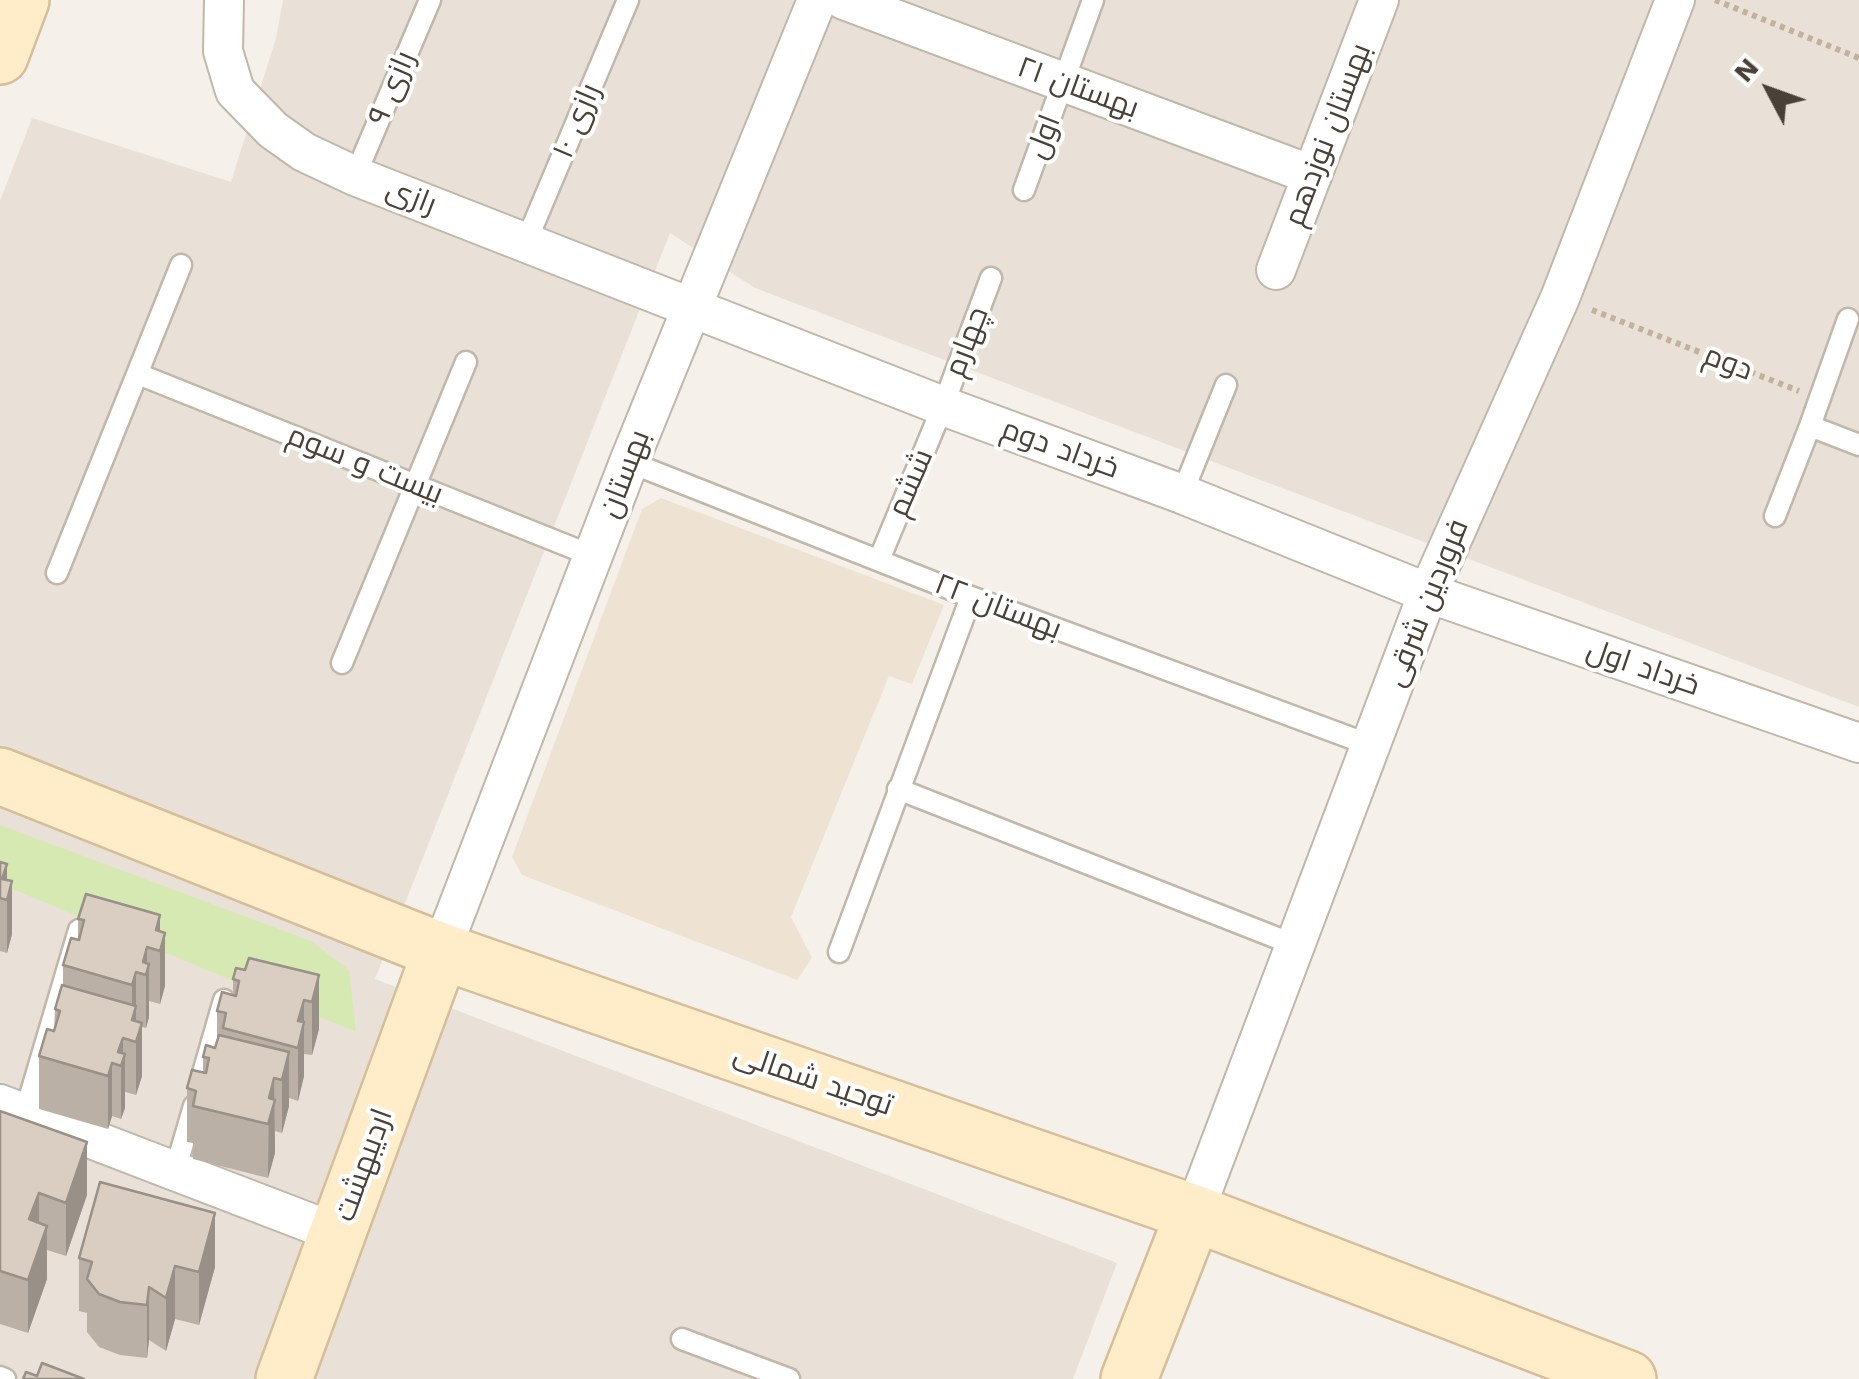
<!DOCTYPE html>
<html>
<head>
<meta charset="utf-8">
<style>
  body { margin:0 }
  #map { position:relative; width:1859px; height:1379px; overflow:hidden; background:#f5f0e9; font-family:"Work Sans",sans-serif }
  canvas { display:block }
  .north { position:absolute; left:1719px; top:40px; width:100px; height:100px; -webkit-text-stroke:8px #fff; paint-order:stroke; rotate:311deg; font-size:28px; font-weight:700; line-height:40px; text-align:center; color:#494037 }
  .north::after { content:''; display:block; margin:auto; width:35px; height:45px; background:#494037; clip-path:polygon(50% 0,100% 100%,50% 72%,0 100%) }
</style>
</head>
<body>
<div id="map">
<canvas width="1859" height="1379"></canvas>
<div class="north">N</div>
</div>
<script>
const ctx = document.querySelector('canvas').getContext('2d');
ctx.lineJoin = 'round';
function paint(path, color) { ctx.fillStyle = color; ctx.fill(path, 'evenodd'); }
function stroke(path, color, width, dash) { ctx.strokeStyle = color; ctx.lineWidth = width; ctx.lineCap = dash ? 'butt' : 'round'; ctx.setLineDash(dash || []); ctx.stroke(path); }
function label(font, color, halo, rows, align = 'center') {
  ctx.font = font + ' "Work Sans",Cairo,sans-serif'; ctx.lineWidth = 8; ctx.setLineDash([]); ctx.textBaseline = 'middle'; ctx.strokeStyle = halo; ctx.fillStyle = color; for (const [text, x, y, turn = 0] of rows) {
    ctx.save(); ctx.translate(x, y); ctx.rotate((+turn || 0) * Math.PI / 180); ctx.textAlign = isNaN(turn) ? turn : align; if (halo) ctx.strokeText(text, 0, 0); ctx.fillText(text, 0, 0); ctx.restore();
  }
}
paint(new Path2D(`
  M283,0H1859V707L755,288L670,233L375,979L1117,1263L1073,1379H0V201L32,118L231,182L276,38Z`), '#e9e1d7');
paint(new Path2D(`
  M661,498L944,605L912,684L889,676L791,917L812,958L797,980L522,875L512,857L642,509Z`), '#eee3d3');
paint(new Path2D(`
  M0,825L311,941L349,970L356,1032L0,884Z`), '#d7e9b2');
const lane = new Path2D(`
  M355,176L430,0
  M1024,190L1093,0
  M526,242L628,0
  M1848,319L1810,426L1859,445
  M138,374L593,556
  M629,462L971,597L1370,745
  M1182,494L1226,385
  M1775,516L1810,426
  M879,560L943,406L991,278
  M57,573L181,265
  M342,663L466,362
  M898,789L1295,945
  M839,952L971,597
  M203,1073L224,1000
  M25,1113L79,930
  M175,1171L194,1106
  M682,1339L789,1379
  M0,1377L5,1379`);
const street = new Path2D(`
  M224,0L223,51L235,91L273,130L304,152L355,176L943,406L1182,494L1428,593L1859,743
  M844,0L1312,175
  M1276,270L1379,0
  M441,951L629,462L817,0
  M0,1104L339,1234
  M1194,1213L1428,593L1560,298L1675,0`);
const secondary = new Path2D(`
  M0,56L21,0
  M0,776L441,951L1194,1213L1628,1379
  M284,1379L441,951
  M1129,1379L1194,1213`);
stroke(lane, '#c1b7ab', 25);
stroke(street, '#c1b7ab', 42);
stroke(secondary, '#d5be99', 60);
stroke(new Path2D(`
  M1715,0L1859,58
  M1592,310L1799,391`), '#c3b19c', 6, [5, 5]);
stroke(lane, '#fff', 20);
stroke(street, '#fff', 38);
stroke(secondary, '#ffecc9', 55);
paint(new Path2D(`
  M0,862L7,880L12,934L7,953L0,951Z
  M78,919L160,931L165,986L160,1004L149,1001V1017L146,1028L142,1027V1076L136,1095L125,1092V1108L121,1119L112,1116L108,1129L39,1109V1056L54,1031L55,1009L63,985V965L78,940Z
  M245,970L319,975V1029L312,1055L304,1054V1076L298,1101L289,1098V1106L282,1133L275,1131V1153L268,1178L193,1159V1143L187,1142V1088L203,1072V1057L215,1048L217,1041V1011L233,995V979Z
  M0,1111L87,1195L66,1256L47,1250V1279L28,1333L0,1324Z
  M79,1258L215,1267L199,1325L175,1319L166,1351L149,1340L147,1358L120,1355L99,1347L87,1332V1313L79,1311Z`), '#bbb0a6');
paint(new Path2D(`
  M7,864V899L12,881V934L7,953V900L2,879Z
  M160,915V950L165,933V986L160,1004V951L156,930Z
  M147,947V972L149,964V1017L146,1028V975L143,962Z
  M136,972V1040L142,1023V1076L136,1095V1042L132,1020V985Z
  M319,975V1029L312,1055V1002Z
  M304,1000V1076L298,1101V1021Z
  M123,1038V1061L125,1054V1108L121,1119V1066L118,1052Z
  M289,1052V1106L282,1133V1080Z
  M112,1063V1116L108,1129V1076Z
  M274,1078L275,1153L268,1178L269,1098Z
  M87,1142V1195L66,1256V1203Z
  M39,1193V1247L29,1219Z
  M215,1213V1267L199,1325V1272Z
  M47,1226V1279L28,1333V1280Z
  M175,1266V1319L166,1351V1298Z
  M149,1287V1340L147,1358V1305Z`), '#999087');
const building = new Path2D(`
  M0,862L7,864L2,879L12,881L7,900L0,898Z
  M86,894L160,915L156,930L165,933L160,951L147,947L143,962L149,964L146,975L136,972L132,985L63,965L71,938L79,940L84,920L78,919Z
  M249,958L319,975L312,1002L304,1000L298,1021L304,1022L298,1048L223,1028L226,1013L217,1011L222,992L236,996L239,981L233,979L236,968L245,970Z
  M62,985L136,1006L132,1020L142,1023L136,1042L123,1038L118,1052L125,1054L121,1066L112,1063L108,1076L39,1056L47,1029L54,1031L60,1011L55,1009Z
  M219,1035L289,1052L282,1080L274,1078L269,1098L275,1100L268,1124L193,1106L196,1091L187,1088L192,1070L206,1073L209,1058L203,1057L206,1045L215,1048Z
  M0,1111L87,1142L66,1203L39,1193L29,1219L47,1226L28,1280L0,1271Z
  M100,1182L215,1213L199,1272L175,1266L166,1298L149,1287L147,1305L120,1302L99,1294L87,1279L92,1262L79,1258Z
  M42,1363L84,1379H23L26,1372L37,1376Z`);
paint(building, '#dacdc1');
stroke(building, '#999087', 2.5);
label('30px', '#494037', '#fff', [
  ["رازی ۹",392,88,-67],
  ["بهستان ۲۱",1078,88,20],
  ["رازی ۱۰",577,121,-67],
  ["بهستان نوزدهم",1328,135,-69],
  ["اول",1044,137,-69],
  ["رازی",411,197,21],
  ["چهارم",967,342,-69],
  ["دوم",1728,363,21],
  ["خرداد دوم",1060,449,20],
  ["بیست و سوم",365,465,22],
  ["بهستان",625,474,-69],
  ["ششم",911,483,-67],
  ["فروردین شرقی",1427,603,-68],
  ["بهستان ۲۲",998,607,21],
  ["خرداد اول",1643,668,19],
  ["توحید شمالی",813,1080,19],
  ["اردیبهشت",364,1165,-70]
]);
</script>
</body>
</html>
